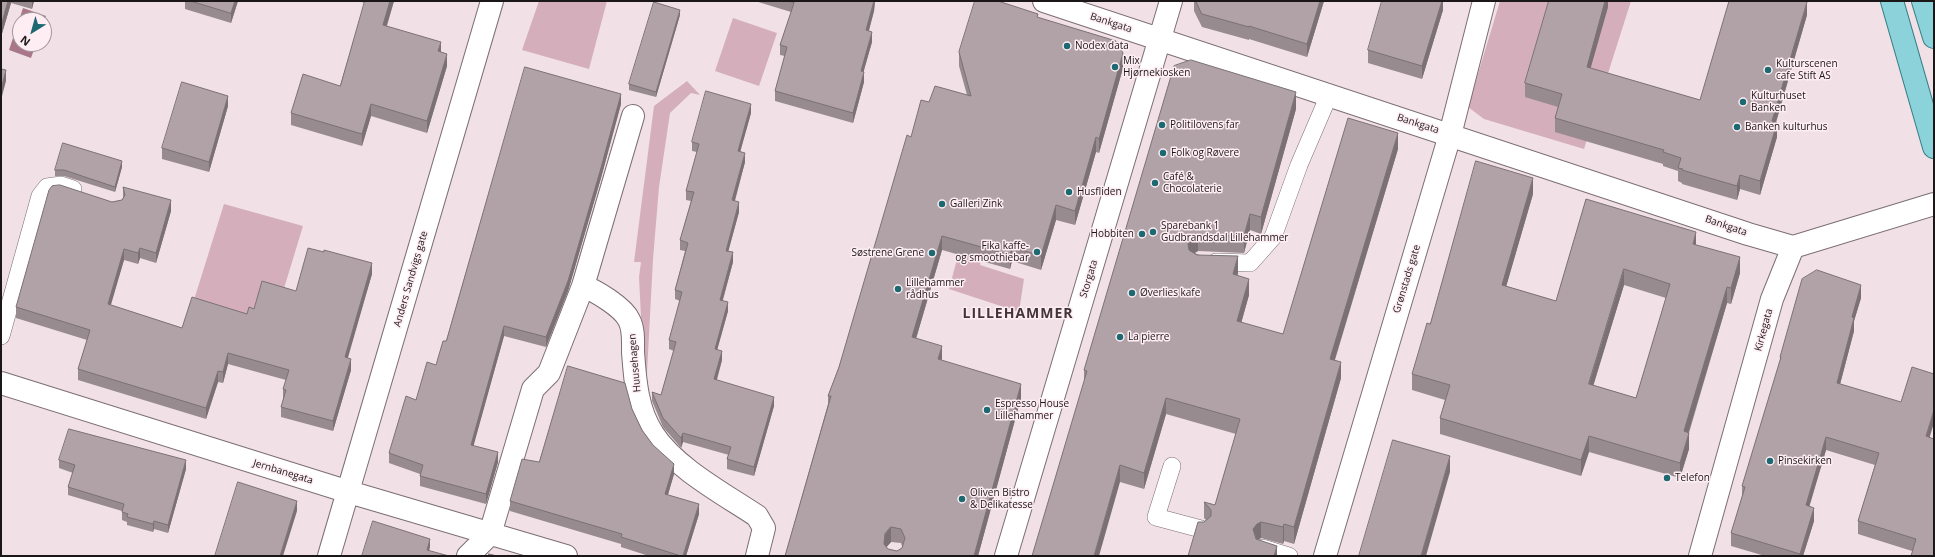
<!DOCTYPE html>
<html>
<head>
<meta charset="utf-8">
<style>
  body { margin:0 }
  #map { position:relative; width:1935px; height:557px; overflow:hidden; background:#f1e1e6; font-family:"Open Sans",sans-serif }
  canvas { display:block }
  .frame { position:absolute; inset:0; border:2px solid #1b1618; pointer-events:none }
  .north { position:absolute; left:12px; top:12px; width:40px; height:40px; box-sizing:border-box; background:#feeef4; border:1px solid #a3989c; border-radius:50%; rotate:217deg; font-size:11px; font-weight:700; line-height:16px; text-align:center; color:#1b1618 }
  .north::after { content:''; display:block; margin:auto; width:14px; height:18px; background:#1d6971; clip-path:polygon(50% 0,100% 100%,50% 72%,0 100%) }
</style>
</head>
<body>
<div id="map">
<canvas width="1935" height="557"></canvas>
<div class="frame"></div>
<div class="north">N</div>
</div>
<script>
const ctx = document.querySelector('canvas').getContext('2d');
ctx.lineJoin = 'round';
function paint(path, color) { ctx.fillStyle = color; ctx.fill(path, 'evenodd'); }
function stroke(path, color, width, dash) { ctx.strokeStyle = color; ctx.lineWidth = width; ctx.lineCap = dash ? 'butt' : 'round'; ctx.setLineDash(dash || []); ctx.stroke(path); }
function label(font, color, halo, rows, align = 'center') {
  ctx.font = font + ' "Open Sans",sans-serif'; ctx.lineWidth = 3; ctx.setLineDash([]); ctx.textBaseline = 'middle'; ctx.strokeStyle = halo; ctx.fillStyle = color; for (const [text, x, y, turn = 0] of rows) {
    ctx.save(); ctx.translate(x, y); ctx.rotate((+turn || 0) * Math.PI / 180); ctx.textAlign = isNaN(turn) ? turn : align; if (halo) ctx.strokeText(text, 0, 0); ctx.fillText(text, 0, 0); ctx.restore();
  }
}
paint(new Path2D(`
  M539,1H607L589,69L522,50Z
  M1500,1H1631L1584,149L1484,119L1468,107Z
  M733,18L777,33L759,86L715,71Z
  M687,81L700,95L691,93L670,113L659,187L653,259L647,373L644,376L639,277L641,262H634L654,106Z
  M224,204L303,226L282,295L260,290L244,339L187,322Z
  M970,211L982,244L980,265L1024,279L1019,312L949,289Z`), '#d4aebb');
paint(new Path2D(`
  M23,8L46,16L44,21V20H20V44H36L31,58L9,50Z`), '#a97789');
const lane = new Path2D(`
  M1216,262L1250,263L1273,237L1299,165L1329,95
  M1,336L40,196L47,187L61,185L73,189
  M1172,466L1156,517L1201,529
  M1263,548L1289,556`);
const street = new Path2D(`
  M1044,1L1748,234L1793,247
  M633,116L583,286C596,291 623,307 629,320C634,329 633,342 633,352C635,380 637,410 653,434C674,467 724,494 757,516L764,528L757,556
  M1793,247L1934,204
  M1,383L349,492L566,556
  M329,556L492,1
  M468,556L490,534L533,389L549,373L583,286
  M1006,556L1171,1
  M1325,556L1450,135L1484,1
  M1700,556L1772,299L1793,247`);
const primary = new Path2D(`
  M1892,1L1934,147
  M1923,1L1934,37`);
stroke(lane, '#7c6e73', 18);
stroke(street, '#7c6e73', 24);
stroke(primary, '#337d86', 24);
stroke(lane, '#fff', 17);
stroke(street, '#fff', 22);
stroke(primary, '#8cd2da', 22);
paint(new Path2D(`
  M1,1H34L32,9L11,3L1,37Z
  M185,1H238L231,23L185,9Z
  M357,1H394L387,26L441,52L447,66L427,133L371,116L362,146L291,125V113L340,86L365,3Z
  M755,1H875L874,11L869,31L872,42L863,72L864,82L853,123L775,101V91L785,56L780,55V45L791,12Z
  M1194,1H1324L1307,57L1249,39V40L1202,27L1194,11Z
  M1443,1V10L1422,79L1368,63V50Z
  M1608,1V7L1590,68L1700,100L1807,15L1776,123L1777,137L1760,195L1740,189L1737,200L1682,184V183L1678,181V171L1663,166V164L1555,132V118L1558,107L1525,97V83Z
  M680,15L656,97L629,90V84Z
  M1038,17L1123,68L1099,153L1096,152L1075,225L1056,220L1041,270L1012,261L1010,269L942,250L916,339L942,361L1021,398L978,556H785L828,404V396L839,367L911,137L929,102L967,95L959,66V52ZM891,542L901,543L902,546V548L897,551L888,549L886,547Z
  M621,104L601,178L568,291L546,347L504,336L473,446L498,462L486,504L420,486V474L389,463V453L416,400L436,365L446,341Z
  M228,106L209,172L162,159V148Z
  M1296,109L1261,234L1250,230L1244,253L1198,251L1195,253L1238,273L1237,276L1249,295L1241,323L1283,334L1398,149L1335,360L1341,378L1294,544L1284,541L1283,544L1261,538L1258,540L1277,556L1204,522L1206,520L1204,518V502L1215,505L1236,434L1166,414L1144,489L1120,482L1084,380V370Z
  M751,113L740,151L745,162L735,201L739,212L728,251L733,262L723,300L728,311L717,349L722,360L717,380L774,406L754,476L727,469V459L729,455L683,442L681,448L663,427L652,401V392L661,395L674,351L669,349V340L680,301L675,299V290L685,251L680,250V240L691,201L686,200V191L697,152L692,151V142Z
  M122,167L115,192L64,176H55V170Z
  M123,187L171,211L156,263L140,258L138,264L124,260L110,305L182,328L247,314L254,309L296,291L372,274L347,358L351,370L333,431L281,417V407L283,400V389L286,380L228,364L223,383L218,382L206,419L78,380V369L87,340L16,318V307L112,202L122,200L123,198Z
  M1533,194L1506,286L1556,301L1586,199L1696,245L1740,273L1731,304L1727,303L1689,433V449L1680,478L1589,452L1581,476L1440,434V418L1445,400L1412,390V374L1430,324ZM1624,285L1666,298L1636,398L1593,385Z
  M1861,298L1854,321V331L1840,384L1930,437L1934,556L1912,551L1858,534V521L1875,465L1826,450L1809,506L1814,521L1803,556H1765L1731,546V533L1742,497V486L1780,363V357Z
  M632,409L642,430L674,474L668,495L699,514L686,556H649L621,547V544L510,511V501L539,462Z
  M59,460L186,469L168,533L154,529L153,532L127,525V522L122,520V511L68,495V487L73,473L59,468Z`), '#978b8f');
paint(new Path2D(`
  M8,1H11V3L1,37V26Z
  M32,1H34L32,9Z
  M235,1H238L231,23V13Z
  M390,1H394L383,37V25Z
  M872,1H875L874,11L866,40V30Z
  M1320,1H1324L1307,57V44Z
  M1440,1H1443V10L1422,79V66Z
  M1605,1H1608V7L1587,81V67Z
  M1807,2V15L1772,135V121Z
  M680,10V15L656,97V92Z
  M872,32V42L861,81V71Z
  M441,42V54L438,51Z
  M1123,53V68L1099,153V139Z
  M447,54V66L427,133V121Z
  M6,70V81L1,100V89Z
  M864,72V82L853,123V113Z
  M1296,92V109L1261,234V217Z
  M621,94V104L601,178L568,291L546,347V337Z
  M228,96V106L209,172V162Z
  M2,104V115L1,120V109Z
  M371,104V116L362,146V134Z
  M751,104V113L738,160V151Z
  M1777,123V137L1760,195V181Z
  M1398,133V149L1330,375V359Z
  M1096,137V152L1075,225V211Z
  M745,153V162L732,210V200Z
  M122,161V167L115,192V187Z
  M1740,175V189L1737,200V186Z
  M1533,178V194L1502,301V285Z
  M171,200V211L156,263V253Z
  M739,202V212L726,260V251Z
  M1056,205V220L1041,270V256Z
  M1250,214V230L1244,253V236Z
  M1696,232V248L1693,244Z
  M1198,235V251L1190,255L1188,244L1190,239Z
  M942,236V250L912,352V337Z
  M1012,247V261L1010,269V255Z
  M140,248V258L138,264V253Z
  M124,249V260L108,315V304Z
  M733,252V262L720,309V300Z
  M1238,256V273L1233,291V274Z
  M1740,257V273L1731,304V288Z
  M372,263V274L345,368V357Z
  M1624,269V285L1589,400V384Z
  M1249,279V295L1237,338V321Z
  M1861,285V298L1854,321V331L1837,396V383L1852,317Z
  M1727,287V303L1684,447V431Z
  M728,302V311L715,358V349Z
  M504,326V336L471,455V445Z
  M942,346V360L938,359Z
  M722,351V360L714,388V379Z
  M228,353V364L223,383V372Z
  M351,359V370L333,431V421Z
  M1341,362V378L1294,544V527Z
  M218,371V382L206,419V408Z
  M1021,384V398L978,556H974Z
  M774,397V406L754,476V467Z
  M1166,398V414L1144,489V473Z
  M1934,410V423L1926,449V436Z
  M683,433V442L681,448V438Z
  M1689,433V449L1680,478V463Z
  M1589,436V452L1581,476V460Z
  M1826,437V450L1806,518V505Z
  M498,452V462L486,504V494Z
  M1450,456V472L1426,556H1421Z
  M186,460V469L168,533V525Z
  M674,464V474L665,504V494Z
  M1120,465V482L1099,556H1094Z
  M297,501V511L283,556H280Z
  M699,504V514L686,556H683Z
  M1814,508V521L1803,556H1800V554Z
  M154,521V529L153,532V524Z
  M1261,522V538L1257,540L1253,529L1257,524Z
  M1284,524V541L1283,544V527Z
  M891,527V542L885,549L884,544L885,534Z
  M430,539V547L428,556L427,550Z
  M1277,546V556H1274Z`), '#7b7174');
const building = new Path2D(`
  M1,1H8L1,26Z
  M191,1H235L231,13Z
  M365,1H390L383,25L441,42L438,51L447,54L427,121L371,104L362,134L291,113L303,74L340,86Z
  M788,1H874L866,30L872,32L861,71L864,72L853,113L775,91L787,47L780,45L794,3Z
  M975,1H998L1038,14L1037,17L1116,41L1123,53L1099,139L1096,137L1075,211L1056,205L1041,256L1012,247L1010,255L942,236L912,337L942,346L938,359L1021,384L974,556H785L831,396H828L839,367L907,135L911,137L921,100L929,102L935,86L971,96L959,52ZM891,527L901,529L905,538L902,548L897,551L888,549L884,544L885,534Z
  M1196,1H1320L1307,44L1249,26V27L1202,14Z
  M1382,1H1442L1422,66L1368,50Z
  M1549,1H1605L1587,67L1700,100L1729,1H1805L1807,2L1772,121L1777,123L1760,181L1740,175L1737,186L1682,170L1683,169L1678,168L1681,158L1663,152L1664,150L1555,118L1562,94L1525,83Z
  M654,2L680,10L656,92L629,84Z
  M1191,60L1296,92L1261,217L1250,214L1244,236L1198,235L1190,239L1188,244L1189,250L1197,255L1238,256L1233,274L1249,279L1237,321L1283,334L1348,118L1398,133L1330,359L1341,362L1294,527L1284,524L1283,527L1261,522L1257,524L1253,529L1256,539L1277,546L1274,556H1188L1198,522H1204L1211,516V510L1204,502L1215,505L1240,419L1166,398L1144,473L1120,465L1094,556H1032L1087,371L1084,370L1174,66Z
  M525,67L621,94L601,168L568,281L546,337L504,326L471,445L498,452L486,494L420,476L423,465L389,453L406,396L416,400L427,362L436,365L443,341H446Z
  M1,69L6,70L1,89Z
  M182,82L228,96L209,162L162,148Z
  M706,91L751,104L738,151L745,153L732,200L739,202L726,251L733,252L720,300L728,302L715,349L722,351L714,379L774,397L754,467L727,459L731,447L683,433L681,438L663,418L652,392L661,395L676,342L669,340L682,292L675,290L688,243L680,240L694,192L686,191L699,144L692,142Z
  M63,143L122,161L115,187L64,170H55Z
  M1476,161L1533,178L1502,285L1556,301L1586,199L1696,232L1693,244L1740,257L1731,288L1727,287L1684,431L1689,433L1680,463L1589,436L1581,460L1440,418L1450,385L1412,374L1427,323L1430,324ZM1624,269L1670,284L1636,398L1589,384Z
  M60,185L112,202L122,200L125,195L123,187L171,200L156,253L140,248L138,253L124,249L108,304L182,328L192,297L247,314L249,307L254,309L262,281L296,291L308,248L324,252V250L372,263L345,357L351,359L333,421L281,407L286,390L283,389L289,370L228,353L223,372L218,371L206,408L78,369L90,330L16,307L49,190L52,186Z
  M1817,270L1861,285L1852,317L1854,318L1837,383L1901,402L1912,367L1934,374V410L1926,436L1934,439V556H1911L1916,539L1858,521L1879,453L1826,437L1806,505L1814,508L1800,554L1731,533L1745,487L1742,486L1781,357H1780L1802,279Z
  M568,366L625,383L632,409L642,430L653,445L674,464L665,494L699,504L683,556H681L621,537L622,534L510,501L522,459L539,462Z
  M69,429L186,460L168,525L154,521L153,524L127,517L128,514L122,512L124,504L68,487L75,465L59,460Z
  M1393,440L1450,456L1421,556H1359Z
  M238,482L297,501L280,556H215Z
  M373,521L430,539L427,550L449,556H362Z
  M489,554L497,556H489Z`);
paint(building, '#b0a2a6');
stroke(building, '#7b7174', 1);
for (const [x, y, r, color] of [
  [1067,46,4,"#1d6971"],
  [1115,67,4,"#1d6971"],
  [1768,70,4,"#1d6971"],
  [1743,102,4,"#1d6971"],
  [1162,125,4,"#1d6971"],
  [1737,127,4,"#1d6971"],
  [1163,153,4,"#1d6971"],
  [1155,183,4,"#1d6971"],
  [1069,192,4,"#1d6971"],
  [942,204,4,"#1d6971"],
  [1153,232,4,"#1d6971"],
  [1142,234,4,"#1d6971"],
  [1037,252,4,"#1d6971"],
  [932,253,4,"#1d6971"],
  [898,289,4,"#1d6971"],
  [1132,293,4,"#1d6971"],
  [1120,337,4,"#1d6971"],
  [987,410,4,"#1d6971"],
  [1770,461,4,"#1d6971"],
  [1667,478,4,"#1d6971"],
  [962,499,4,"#1d6971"]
]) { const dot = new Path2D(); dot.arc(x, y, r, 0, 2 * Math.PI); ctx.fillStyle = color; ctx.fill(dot); stroke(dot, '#feeef4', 1.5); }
label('10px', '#1b1618', '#feeef4', [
  ["Bankgata",1111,23,18],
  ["Bankgata",1418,124,18],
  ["Bankgata",1726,226,19],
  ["Anders Sandvigs gate",411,279,-74],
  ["Storgata",1089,279,-73],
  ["Grønstads gate",1407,279,-73],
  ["Kirkegata",1764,330,-75],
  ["Huusehagen",635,363,-95],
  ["Jernbanegata",283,472,17]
]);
label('10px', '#1b1618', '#feeef4', [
  ["Nodex data",1075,46],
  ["Mix",1123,61],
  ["Hjørnekiosken",1123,73],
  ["Kulturscenen",1776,64],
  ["cafe Stift AS",1776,76],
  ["Kulturhuset",1751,96],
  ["Banken",1751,108],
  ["Politilovens far",1170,125],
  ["Banken kulturhus",1745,127],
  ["Folk og Røvere",1171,153],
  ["Café &",1163,177],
  ["Chocolaterie",1163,189],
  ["Husfliden",1077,192],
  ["Galleri Zink",950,204],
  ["Sparebank 1",1161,226],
  ["Gudbrandsdal Lillehammer",1161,238],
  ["Hobbiten",1134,234,"right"],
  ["Fika kaffe-",1029,246,"right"],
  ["og smoothiebar",1029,258,"right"],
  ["Søstrene Grene",924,253,"right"],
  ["Lillehammer",906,283],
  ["rådhus",906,295],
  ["Øverlies kafe",1140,293],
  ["La pierre",1128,337],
  ["Espresso House",995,404],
  ["Lillehammer",995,416],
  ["Pinsekirken",1778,461],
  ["Telefon",1675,478],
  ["Oliven Bistro",970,493],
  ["& Delikatesse",970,505]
], 'left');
ctx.letterSpacing = '1px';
label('bold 14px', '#413539', '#feeef4', [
  ["LILLEHAMMER",1018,314]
]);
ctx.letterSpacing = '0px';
</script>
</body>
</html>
